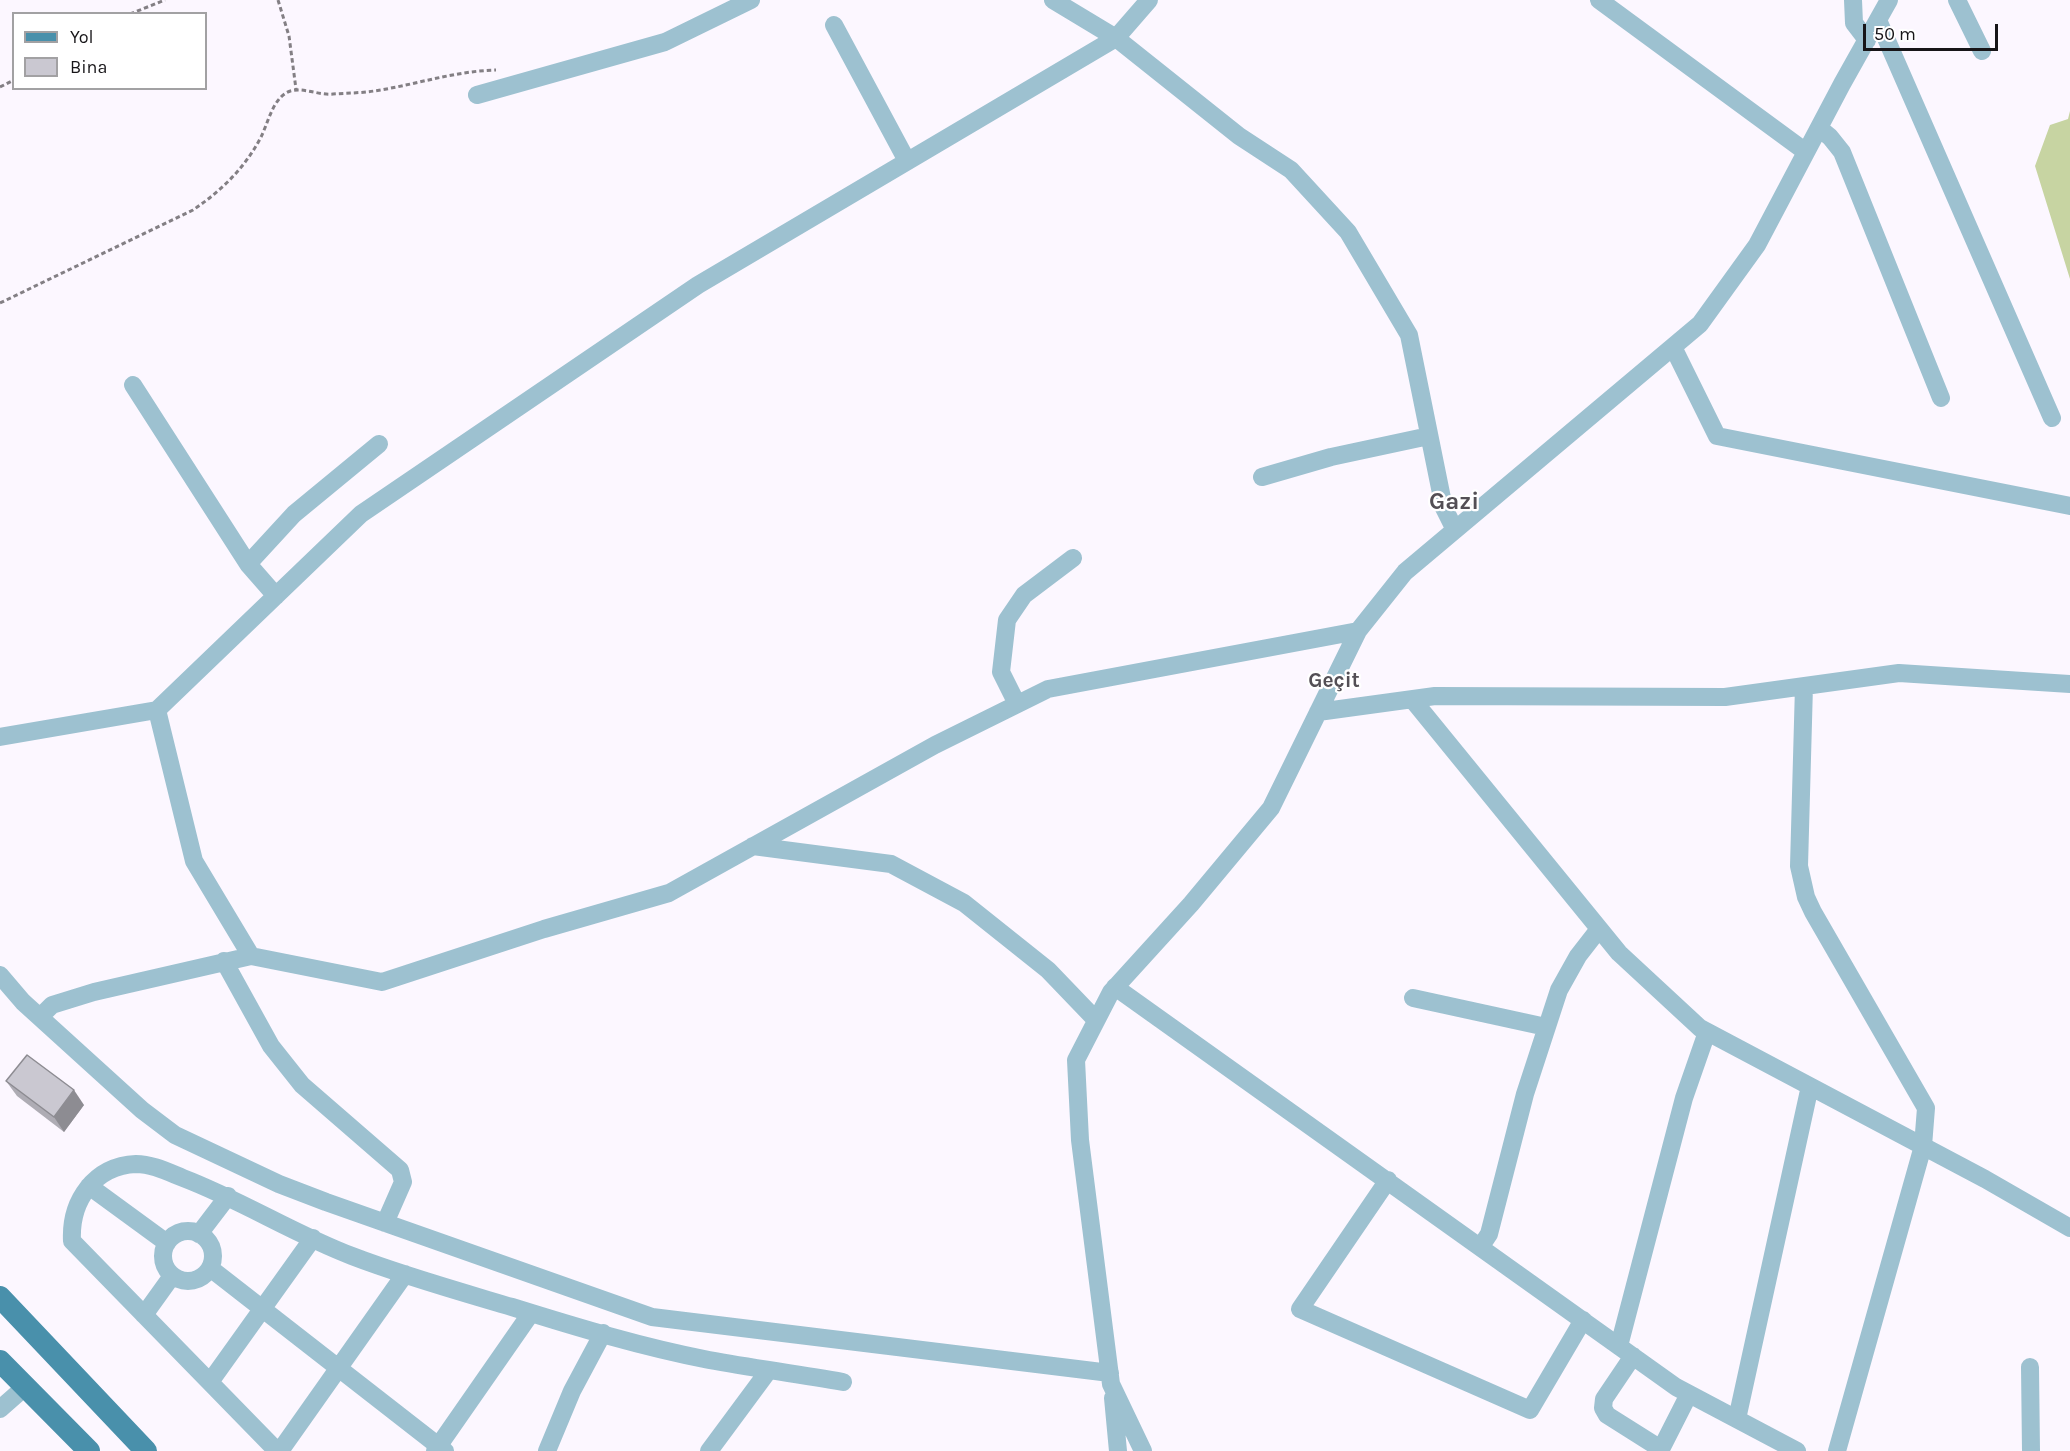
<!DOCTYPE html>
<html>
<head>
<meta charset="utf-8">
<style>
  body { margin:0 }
  #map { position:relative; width:2070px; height:1451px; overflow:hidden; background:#fcf7ff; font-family:Karla,sans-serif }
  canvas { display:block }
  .legend { position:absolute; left:12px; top:12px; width:195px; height:78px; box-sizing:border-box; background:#fff; border:2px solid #a2a1a3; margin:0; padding:8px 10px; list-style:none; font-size:18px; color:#171518 }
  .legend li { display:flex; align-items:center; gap:12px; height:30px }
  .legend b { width:30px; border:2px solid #a2a1a3 }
  .scale { position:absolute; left:1863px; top:24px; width:135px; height:27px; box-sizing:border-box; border:3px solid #171518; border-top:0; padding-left:8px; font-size:18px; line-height:21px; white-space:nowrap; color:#171518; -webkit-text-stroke:4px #fff; paint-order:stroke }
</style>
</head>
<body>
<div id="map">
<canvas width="2070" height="1451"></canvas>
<ul class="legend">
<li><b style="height:8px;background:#4990ab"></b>Yol</li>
<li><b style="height:16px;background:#cac8d1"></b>Bina</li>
</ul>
<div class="scale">50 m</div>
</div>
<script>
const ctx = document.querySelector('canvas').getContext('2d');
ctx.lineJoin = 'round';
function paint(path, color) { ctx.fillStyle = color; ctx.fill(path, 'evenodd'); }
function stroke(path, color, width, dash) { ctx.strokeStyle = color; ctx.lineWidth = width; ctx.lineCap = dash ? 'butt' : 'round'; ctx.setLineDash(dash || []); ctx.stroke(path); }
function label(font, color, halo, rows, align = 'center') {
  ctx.font = font + ' Karla,sans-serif'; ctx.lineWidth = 4.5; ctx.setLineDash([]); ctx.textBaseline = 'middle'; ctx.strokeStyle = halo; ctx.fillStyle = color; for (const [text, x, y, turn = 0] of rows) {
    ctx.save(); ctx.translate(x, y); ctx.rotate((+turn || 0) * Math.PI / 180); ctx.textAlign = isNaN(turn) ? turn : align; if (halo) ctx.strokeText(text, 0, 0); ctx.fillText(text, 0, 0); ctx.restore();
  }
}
paint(new Path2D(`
  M2070,111V279L2035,166L2050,125L2068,119Z`), '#c7d4a2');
stroke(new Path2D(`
  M278,0L289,36L296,89
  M130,14L165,0
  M0,87L14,80
  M0,303L193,210C221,191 245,168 261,137C267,125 271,107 281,97C295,82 316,96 333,94C347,93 361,93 374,91C415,85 454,71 496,70`), '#837f84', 3, [4.5, 3]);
stroke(new Path2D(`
  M1053,0L1116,38L1239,136L1291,170L1348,232L1409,335L1444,508L1454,528
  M1599,0L1806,152
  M1853,0L1854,23L1867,40
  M1957,0L1982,51
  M1878,20L2052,418
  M834,25L907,161
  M477,95L665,42L751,0
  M1819,128L1830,137L1842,152L1941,398
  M1673,347L1717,436L2070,506
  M133,385L248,564L276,596
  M1262,477L1331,457L1429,436
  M248,564L294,514L379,444
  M1804,686L1799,866L1806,897L1813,912L1926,1108L1923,1146L1837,1451
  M1412,699L1619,953L1700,1028L1985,1179L2070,1228
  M1017,704L1001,672L1007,620L1024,595L1073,558
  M157,710L194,861L251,956
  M1318,712L1435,696L1725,697L1899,673L2070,684
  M0,737L157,710L361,514L698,285L1116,38L1149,0
  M753,846L891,864L964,903L1048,970L1096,1020
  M224,961L271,1046L302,1085L400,1170L403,1182L385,1223
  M0,975L23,1002L142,1110L175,1135L279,1184L326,1202L652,1317L1110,1373
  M1115,987L1676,1387L1797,1451
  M1413,998L1546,1027
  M40,1017L52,1005L94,992L251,956L382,982L544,929L669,893L935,745L1048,689L1358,631
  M1388,1180L1300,1309L1530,1410L1583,1320
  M89,1186L167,1243
  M163 1256a25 25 0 1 1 50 0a25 25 0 1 1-50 0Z
  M199,1234L228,1196
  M1481,1246L1489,1234L1525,1094L1559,990L1578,956L1599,929
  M210,1268L445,1451
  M144,1315L172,1276
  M1619,1346L1684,1098L1707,1032
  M1633,1356L1604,1399L1603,1408L1607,1415L1661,1449
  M2030,1367L2031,1451
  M210,1382L313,1238
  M1113,1398L1118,1451
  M0,1409L25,1387
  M1737,1419L1810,1086
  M277,1451L72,1241C70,1201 94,1166 136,1164C152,1164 168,1172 183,1178C241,1200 294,1234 352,1256C404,1276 458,1291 512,1307C576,1327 642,1347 709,1360C753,1368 798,1374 843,1382
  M280,1451L405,1274
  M435,1451L531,1313
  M547,1451L572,1391L603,1333
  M709,1451L769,1370
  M1143,1451L1111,1384L1080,1140L1076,1060L1111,992L1191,904L1271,808L1358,631L1405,572L1700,324L1757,245L1842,84L1889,0
  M1660,1451L1689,1394`), '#9dc1d0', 18);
stroke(new Path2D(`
  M0,1297L146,1451
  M0,1361L89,1451`), '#4990ab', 22);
paint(new Path2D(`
  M6,1081L84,1105L64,1132L17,1096Z`), '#aeacb4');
paint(new Path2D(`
  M74,1090L84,1105L64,1132L54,1117Z`), '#8d8c92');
const building = new Path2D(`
  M27,1055L74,1090L54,1117L6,1081Z`);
paint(building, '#cac8d1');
stroke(building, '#8d8c92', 1.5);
label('bold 21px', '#534f55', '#fff', [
  ["Geçit",1334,681]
]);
label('bold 24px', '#534f55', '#fff', [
  ["Gazi",1454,502]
]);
</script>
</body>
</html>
